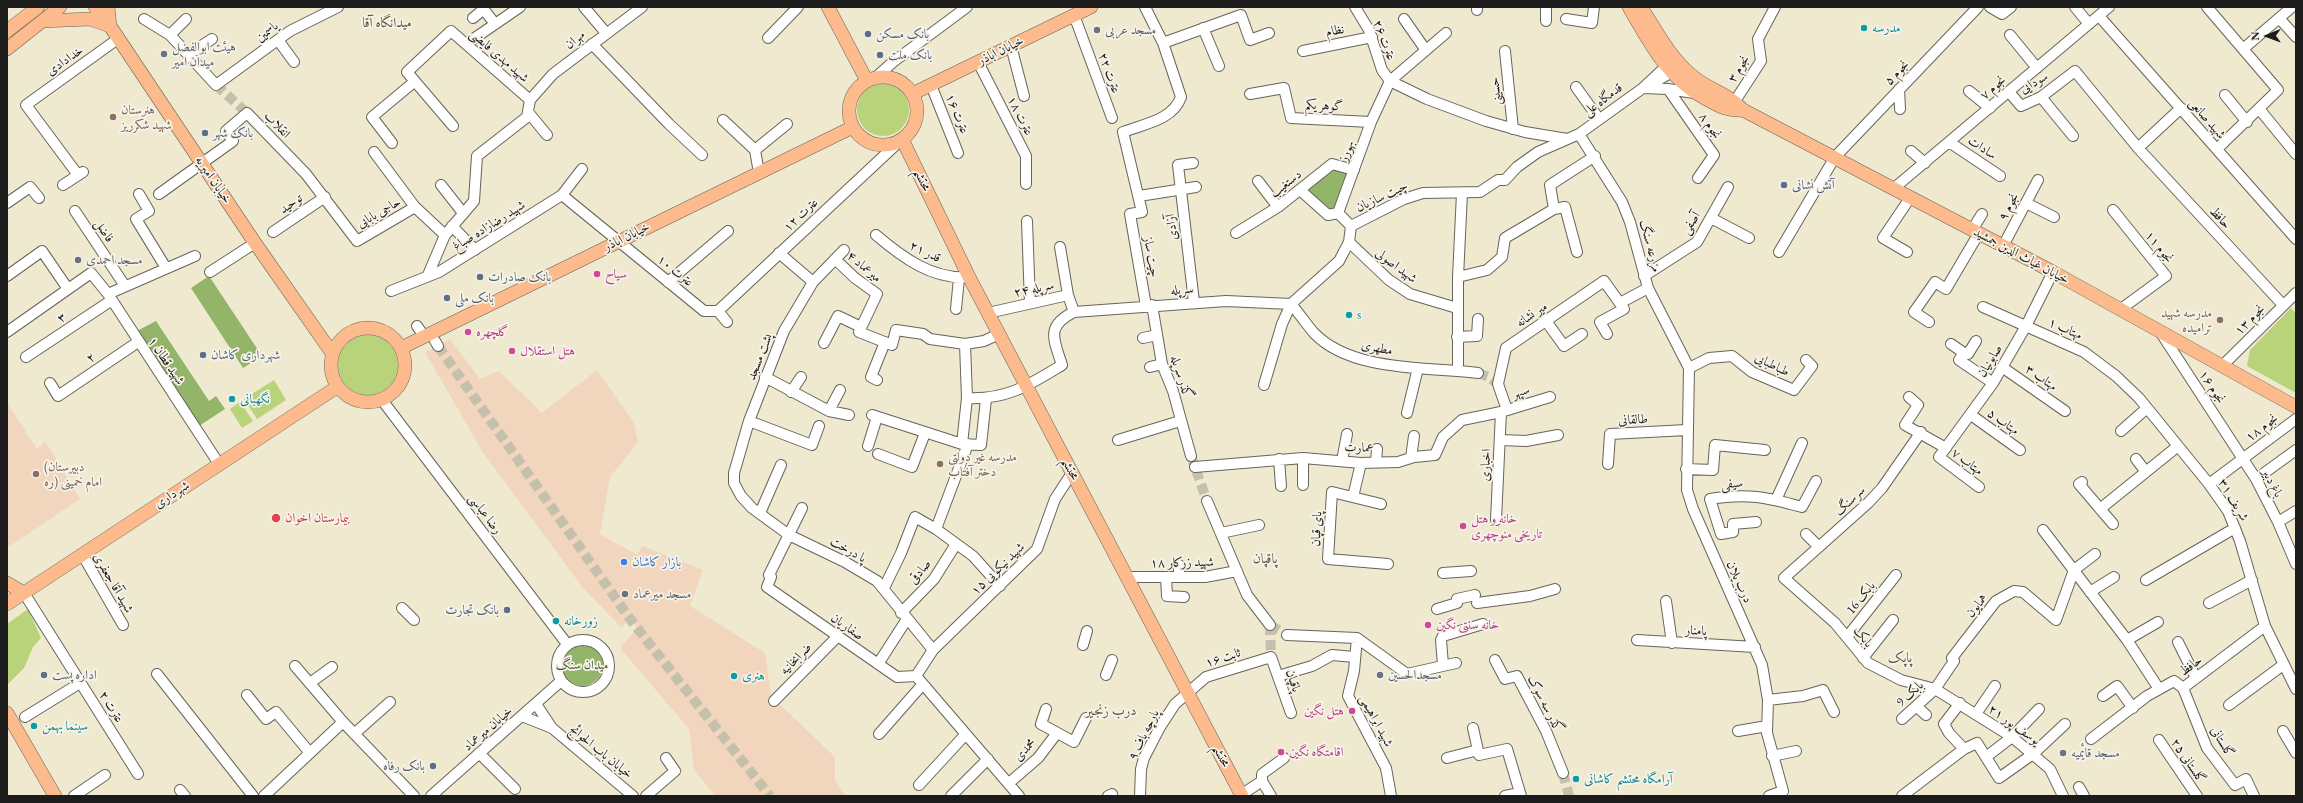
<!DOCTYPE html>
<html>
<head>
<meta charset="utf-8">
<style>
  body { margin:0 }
  #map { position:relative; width:2303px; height:803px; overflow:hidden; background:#efe9d0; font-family:"EB Garamond",serif }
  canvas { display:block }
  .frame { position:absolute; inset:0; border:8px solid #1c1c1c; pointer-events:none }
  .north { position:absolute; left:2247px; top:16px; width:40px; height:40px; -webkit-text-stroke:3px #f7f3e8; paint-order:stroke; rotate:269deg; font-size:11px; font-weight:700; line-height:16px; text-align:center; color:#1c1c1c }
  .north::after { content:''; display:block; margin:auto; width:14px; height:18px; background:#1c1c1c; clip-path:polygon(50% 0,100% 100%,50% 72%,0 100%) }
</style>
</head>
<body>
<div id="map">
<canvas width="2303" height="803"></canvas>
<div class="frame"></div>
<div class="north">N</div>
</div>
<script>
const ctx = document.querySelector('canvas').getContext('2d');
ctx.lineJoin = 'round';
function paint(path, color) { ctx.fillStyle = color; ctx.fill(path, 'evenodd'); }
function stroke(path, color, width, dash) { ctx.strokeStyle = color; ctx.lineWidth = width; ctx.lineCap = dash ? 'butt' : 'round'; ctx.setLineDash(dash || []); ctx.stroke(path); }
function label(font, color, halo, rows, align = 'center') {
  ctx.font = font + ' "EB Garamond",Amiri,serif'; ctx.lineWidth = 3.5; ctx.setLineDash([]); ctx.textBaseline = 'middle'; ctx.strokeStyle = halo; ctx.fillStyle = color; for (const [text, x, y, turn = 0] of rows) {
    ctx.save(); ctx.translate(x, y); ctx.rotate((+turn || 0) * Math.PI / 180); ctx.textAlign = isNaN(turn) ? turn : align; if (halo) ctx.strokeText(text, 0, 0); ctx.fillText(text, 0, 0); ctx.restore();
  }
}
paint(new Path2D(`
  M450,339L480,379L499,371L542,413L597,370L634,423L638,442L610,477L600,534L637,555L642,546L703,570L690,606L765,653L771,696L835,757V780L846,796H715L694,769L689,729L620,648L637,628L629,617L622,628L583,588L482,451L425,352Z
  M7,403L37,449L45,441L80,499L7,548Z`), '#f1d5bd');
paint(new Path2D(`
  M857 110a26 26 0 1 1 52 0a26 26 0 1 1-52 0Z
  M2291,308L2296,314V393L2247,366L2250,350Z
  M338 365a30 30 0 1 1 60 0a30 30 0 1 1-60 0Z
  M274,380L286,400L257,419L244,399Z
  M240,402L253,421L242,428L230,409Z
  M28,609L41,638L33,647L24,668L7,685V624Z`), '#b8d379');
paint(new Path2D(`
  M1332,164L1354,170L1338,213L1328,215L1300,190Z
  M209,276L262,356L243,368L191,288Z
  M156,321L209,401L216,396L225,409L199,426L137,331Z
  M561 665a21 21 0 1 1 42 0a21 21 0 1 1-42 0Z`), '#92b569');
stroke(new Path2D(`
  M216,85L247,113
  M438,346L633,623L770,796
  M1478,373L1489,377L1498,384
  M1191,456L1207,501
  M1270,625L1271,657
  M1270,625L1287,635
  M1563,773L1569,796`), '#c5c0ac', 10, [10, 5]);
const minor = new Path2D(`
  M482,7L495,24
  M584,7L606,33
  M1145,7L1163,43L1181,97C1173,120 1144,124 1123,132L1142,212L1130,214L1146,306
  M1355,7L1369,30L1382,70L1390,81L1427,99L1486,121L1525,132L1567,139
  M1477,7V10
  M1546,7V21
  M1990,7L2002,14L2011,7
  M2075,7L2089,24
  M2207,7L2278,90L2217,149
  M1074,15L1112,118
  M2099,16L2296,239
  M473,18L484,9
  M2279,18L2296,37
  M144,19L170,35L216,85L290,31L338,7
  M1404,19L1425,49
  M1566,19L1592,23L1594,7
  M1203,28L1219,66
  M170,35L186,19
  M2010,35L2037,68
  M768,38L798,7
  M278,40L294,62
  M1163,43L1241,15L1250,40L1269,33
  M466,44L520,7
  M592,44L669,124L702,155
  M1011,46L1024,96
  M2243,49L2292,7
  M1303,51L1372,37
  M1505,51L1513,129
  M189,54L212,39
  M978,62L1026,156V184
  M875,78L893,62L967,7
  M931,85L958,153
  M1648,86L1677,69
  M1576,87L1599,119
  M1643,88L1668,89L1694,93
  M1668,89L1714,155L1698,178
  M1899,89L1900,109
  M1969,91L1990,108
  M2009,92L2021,106L2041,97L2075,71L2138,148L2283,305
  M1250,94L1284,88L1291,118L1371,122
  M2225,95L2247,122
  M2041,97L2073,136
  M1735,101L1761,61L1758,39L1775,7
  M2260,110L2296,154
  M528,112L547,135
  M723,120L755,150L759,173
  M453,126L407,72L451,31L530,100
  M1579,134L1622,202L1630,222L1648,288L1689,368L1687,490L1693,509L1762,665L1768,700L1767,733L1783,791L1769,796
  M1949,142L2000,176
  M392,143L372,117L414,82
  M2138,148L2181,108
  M755,150L787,124
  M1911,151L1925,163
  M374,152L415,207L445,235
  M1193,163L1178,165L1194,302
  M78,175L26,105L119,38
  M1258,181L1278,207
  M63,185L83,172
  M441,185L463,213
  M1893,189L2109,7
  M1300,190L1328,215L1338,213
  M139,194L149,211L136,219L166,268
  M159,194L233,141L226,131L247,113L306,174L357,241L415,207
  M562,195L704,311H718
  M1139,196L1196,187
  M7,203L30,187L39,198
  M2026,203L2054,217
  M1554,209L1565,207L1577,252
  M2113,210L2166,276L2121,309
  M75,211L125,286
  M1711,218L1749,238
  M1027,221L1030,303
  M452,226L475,250
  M1351,226L1404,199L1423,193L1480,192L1498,180H1505L1517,167L1538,152L1579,134L1643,88L1672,61
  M1351,226L1338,213L1371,122L1390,81L1446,33
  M1972,230L1982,214
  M273,232L325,197
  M1236,233L1278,207L1332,164L1354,170
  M876,235C903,258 933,280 969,277
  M1349,242L1389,280L1410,294L1457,308
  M2003,246L2038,180
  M1060,247L1068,295
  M844,250L813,282L784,331L749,421L734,473V483L741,496L752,508L789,535L845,562L877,581L933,650
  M1779,252L1835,157L1978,7
  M1907,252L1883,238L1910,198
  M779,253L813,282
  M835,259L855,278L877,294L859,332L892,345L896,330L923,334L930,339L965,344L984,341L999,334
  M210,272L255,243
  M428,275L445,235L474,201L477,156L527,117L530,100L553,74L642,7
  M7,276L42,251L68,289
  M1644,276L1697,242L1728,187
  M1458,277L1487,270L1502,257L1505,238L1554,209L1550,185L1595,156
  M668,282L728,231
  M391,291L439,272L562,195L582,169
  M108,294L195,256
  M1620,303L1648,288
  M1291,304C1299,313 1306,324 1314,333C1351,372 1428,367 1478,373
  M1152,305L1162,364L1173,391L1191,456
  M1983,307L2084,352L2116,376L2139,398L2209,484L2228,511L2240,541L2265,626L2296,689
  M956,309L959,278
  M718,311L902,139
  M718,311L727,322
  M988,313L1068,295L1074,312
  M1546,321L1564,346L1582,334
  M1929,322L1914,312L1935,282L1946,289L1979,233
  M417,326L424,336
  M7,332L91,273L108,294L219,464
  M2161,333L2256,479L2278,522L2296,564
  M1457,337L1477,336L1478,319
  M1143,338L1157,335
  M435,341L438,346
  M824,343L838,316L861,327
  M1951,344L1964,353L1959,360L1993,383
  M1964,353L1968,354L1976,341
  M26,357L112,300
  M2223,365L2296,293
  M1150,367L1162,364
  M2002,367L2065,411
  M1689,368L1709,358L1732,356L1752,372L1794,390L1812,366L1806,360
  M1458,371V277L1462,193
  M765,377L829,411L849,415
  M877,380L871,377L885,342
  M50,383L58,396L138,342
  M1264,385L1282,324L1291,304L1339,261L1349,242L1351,226
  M791,392L801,377
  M1909,397L1918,405L1905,425L1946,448
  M967,398C1007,400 1029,385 1062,365C1054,340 1045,326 1074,312L1226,301L1291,304
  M382,400L567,644
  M1507,410L1498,384L1506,348L1604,281L1624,309L1600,322L1607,334
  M829,411L840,390
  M1407,413L1418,368
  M872,415L962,444L981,445L986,399
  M1971,415L2020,450
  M749,421L812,445L819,426
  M2121,431L2147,408
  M1921,432L1882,488L1868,503L1784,578L1835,623L1868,663L1901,680L1935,689L2012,737L2050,769L2063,796
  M1118,440L1180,421
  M1500,440L1526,441L1558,435
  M962,444L967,398L965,344
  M868,446L877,417
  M878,454L912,467L925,433
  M1411,458L1414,436
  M1279,459L1281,486
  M2136,459L2146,472
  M1342,461L1347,434
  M1376,462L1377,449
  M1608,464L1610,434L1687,430
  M1195,467L1303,458L1361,463L1398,462L1414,457L1435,455L1443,437L1462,420L1501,412L1550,397
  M1686,469L1713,470L1715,445L1765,450
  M2256,479L2296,450
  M2082,482L2079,484L2113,524
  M2209,484L2296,419
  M1303,485V458
  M1979,487L1939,457L1993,383L2026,326L2053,272
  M1353,497L1361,463
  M1776,500L1802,443
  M1207,501L1247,595L1270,625
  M1381,504L1332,492L1328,559L1388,564
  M802,508L769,575L771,577L767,587L897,677L916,676
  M2100,509L2178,446
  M760,513L781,465
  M1496,520L1501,412
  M1756,522L1733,524V532L1721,534L1710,499C1747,493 1766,497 1802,507L1816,481
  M2278,522L2296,511
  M936,529L968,444
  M2043,530L2127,640L2159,689
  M1221,533L1259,525
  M1806,534L1819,547
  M82,554L123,625
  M1443,573L1471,571
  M1127,577H1205L1237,571
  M1166,577L1167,596L1184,597
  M1179,577V565
  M2146,580L2235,528
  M884,588L901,553L915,517L936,529L973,556L1000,586
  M2090,592L2114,577
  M24,593L138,774
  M1666,601L1672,643
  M1477,603L1530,596L1555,589
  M2209,603L2252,580
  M402,608L414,620
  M1437,609L1457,603V599L1475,595
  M901,613L934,579L956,544
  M1287,635L1357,638L1354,671L1348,696L1386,768L1391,796
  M1847,637L1896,575
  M1357,638L1407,674L1456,663
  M557 666a26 26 0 1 1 52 0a26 26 0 1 1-52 0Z
  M1637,640L1755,647
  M2127,640L2158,622
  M2178,642L2196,678
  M1083,645L1087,631
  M1863,658L1893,620
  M1495,660L1505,679L1517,676L1546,731L1563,773
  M878,664L907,619
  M1443,665L1441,640L1443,636L1483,624
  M295,666L343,722L414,796
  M157,674L253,796
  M1106,675L1112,660
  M1278,676L1312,666L1332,655L1354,657
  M310,683L332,667
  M2183,688L2265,626
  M247,695L266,719L276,712L310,753
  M2103,696L2117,686L2133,708
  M1768,700L1803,696L1823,690L1834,712
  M774,701L838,636
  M1960,703L1944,724L1949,733L1964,749
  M536,704L552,728
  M2229,705L2283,665
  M1916,706L1926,715
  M1046,709L1041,724L1074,742L1086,718
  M1976,714L1995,686
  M522,716L552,728L633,796
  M25,717L80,683
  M1902,719L1935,689L1954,661L1952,658L1996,601L2014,591L2023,592L2056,620L2074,570L2095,554
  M1473,728L1479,755L1507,749L1521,796
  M1738,731L1767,726
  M2283,731L2296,753
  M354,734L390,702
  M879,734L923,684
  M2091,739L2147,696L2174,681L2183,688L2207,748L2235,785L2246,779L2254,796
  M2159,740L2197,796
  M479,753L515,789
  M1772,756L1796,751
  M1986,757L2012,737L2039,709
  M1447,758L1478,750
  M1262,781L1271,796
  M1009,783L1038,758L1057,733
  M919,785L965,735
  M2079,787L2084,796
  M180,790L185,796
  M1241,795L1262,781V774L1284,758
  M74,796L105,775
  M264,796L343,722
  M431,796L561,681
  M646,796L675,771L666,758
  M951,796L988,759
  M1019,796L916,676L933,650L1037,549L1055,499L1072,473
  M1108,796L1112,794
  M1140,796L1141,769L1144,758L1160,727L1175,704L1206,677L1271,657L1291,713
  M1505,796L1520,793
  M1902,796L1964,749L1977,743L1999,778L2033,754L2065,724`);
const major = new Path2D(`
  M95,7L110,26L255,243L332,353
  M828,7L867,81
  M1629,7C1650,44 1669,80 1708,100C1721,107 1728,111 1743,110
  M1641,7C1656,30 1669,56 1690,74C1706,89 1728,93 1743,110L2053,272L2296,407
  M43,21L90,19L110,26L108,7
  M7,31L38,7
  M7,49L60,7
  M849 111a34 34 0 1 1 68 0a34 34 0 1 1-68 0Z
  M912,94L1091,7
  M902,139L969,277L1242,796
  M331 365a37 37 0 1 1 74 0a37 37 0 1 1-74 0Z
  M401,348L853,127
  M7,583L24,593
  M7,604L337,387
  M7,713L55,796`);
stroke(minor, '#66645b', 12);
stroke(major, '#66645b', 14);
stroke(minor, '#fff', 10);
stroke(major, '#fcba8d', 13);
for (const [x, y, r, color] of [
  [1864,28,4,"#0f9aa8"],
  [1097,30,4,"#6b7280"],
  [868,34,4,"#5c6f8a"],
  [164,54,4,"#6b7280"],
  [880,55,4,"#5c6f8a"],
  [113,117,4,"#8d6e63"],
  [205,133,4,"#5c6f8a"],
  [1784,185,4,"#5c6f8a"],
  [78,260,4,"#6b7280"],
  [597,274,4,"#d1479c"],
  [480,277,4,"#5c6f8a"],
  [447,298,4,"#5c6f8a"],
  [1349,315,4,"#0f9aa8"],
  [2220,320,4,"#8d6e63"],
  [468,332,4,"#d1479c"],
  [512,351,4,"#d1479c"],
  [203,355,4,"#5c6f8a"],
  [232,399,4,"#0f9aa8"],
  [940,464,4,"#8d6e63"],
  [36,474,4,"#8d6e63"],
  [276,518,5,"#e0444e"],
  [1463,526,4,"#d1479c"],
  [624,562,4,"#3f7fe0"],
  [625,594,4,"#6b7280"],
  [507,610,4,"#5c6f8a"],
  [556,621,4,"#0f9aa8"],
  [1428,625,4,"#d1479c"],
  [44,675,4,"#5c6f8a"],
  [1380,675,4,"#6b7280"],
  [734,676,4,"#0f9aa8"],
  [1352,711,4,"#d1479c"],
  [34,726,4,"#0f9aa8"],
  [1281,752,4,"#d1479c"],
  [2063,753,4,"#6b7280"],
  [433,766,4,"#5c6f8a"],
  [1576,779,4,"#0f9aa8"]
]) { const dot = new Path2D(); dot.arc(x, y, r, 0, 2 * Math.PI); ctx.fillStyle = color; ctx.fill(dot); stroke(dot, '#f7f3e8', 1.5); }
label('13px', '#0d838f', '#f7f3e8', [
  ["مدرسه",1872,28],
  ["s",1357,315],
  ["نگهبانی",240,399],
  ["زورخانه",564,621],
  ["هنری",742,676],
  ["سینما بهمن",42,726],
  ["آرامگاه محتشم کاشانی",1584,779]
], 'left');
label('13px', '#5b616d', '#f7f3e8', [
  ["مسجد عربی",1105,30],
  ["هیئت ابوالفضل",172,47],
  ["میدان امیر",172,62],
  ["مسجد احمدی",86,260],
  ["مسجد میرعماد",633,594],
  ["مسجدالحسین",1388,675],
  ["مسجد قایٔمیه",2071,753]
], 'left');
label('13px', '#1c1c1c', '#f7f3e8', [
  ["نظام",1335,31,-11],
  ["یاسمین",267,32,-37],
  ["مهران",575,40,-38],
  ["عترت ۲۶",1384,40,69],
  ["خیابان اباذر",1001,51,-26],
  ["شهید مهدی فایضی",499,56,41],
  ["خدادادی",65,61,-35],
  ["نجوم ۳",1739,69,-58],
  ["عترت ۲۲",1109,73,70],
  ["نجوم ۵",1897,73,-46],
  ["سودایی",2034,83,-30],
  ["نجوم ۷",1993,88,-40],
  ["حسینی",1496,91,-96],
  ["قدمگاه علی",1603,100,-37],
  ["گوهر یکم",1324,106,3],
  ["عترت ۱۶",957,114,68],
  ["عترت ۱۸",1020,116,63],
  ["شهید صانعی",2207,119,49],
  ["انقلاب",277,125,46],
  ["نجوم ۸",1710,126,55],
  ["سادات",1982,148,33],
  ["بهورز",1347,151,-70],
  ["خیابان امیریه",213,180,56],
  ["محتشم",922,180,64],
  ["دستغیب",1286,184,-38],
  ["چیت سازیان",1382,197,-25],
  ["توحید",291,204,-35],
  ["نجوم ۹",2009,207,-62],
  ["حاجی بابایی",379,213,-30],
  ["عترت ۱۲",801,215,-43],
  ["حافظ",2220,218,47],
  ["آصفی",1691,223,-56],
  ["شهید رضازاده صباغ",489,226,-32],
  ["آزادی",1172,227,-97],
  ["فاضل",104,231,57],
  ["خیابان اباذر",627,237,-26],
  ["مزرعه سنگ",1650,246,75],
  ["نجوم ۱۱",2159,247,51],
  ["قدر ۲۱",925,252,26],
  ["خیابان غیاث الدین جمشید",2021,256,28],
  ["چیت ساز",1151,257,80],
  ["شهید اصولی",1396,266,37],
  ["میرعماد ۴",864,267,40],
  ["عترت ۱۰",675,271,39],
  ["سرپله ۲۴",1034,289,-12],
  ["سرپله",1182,290,-4],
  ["میر نشانه",1532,315,-34],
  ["۳",62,318,-34],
  ["نجوم ۱۳",2250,320,-45],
  ["مهتاب ۱",2065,329,24],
  ["مطهری",1377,348,12],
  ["پشت مسجد",760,357,-68],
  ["۲",91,358,-34],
  ["شهید قطان ۱",166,361,56],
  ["صابونیان",1990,361,-59],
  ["طباطبایی",1772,365,27],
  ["گذر سرپله",1181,377,72],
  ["مهتاب ۳",2041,378,35],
  ["نجوم ۱۶",2212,387,57],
  ["سپهر",1521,392,-18],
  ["طالقانی",1633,420,-3],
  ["مهتاب ۵",2003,422,35],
  ["نجوم ۱۸",2262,428,-37],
  ["عمارت",1359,448,2],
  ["مهتاب ۷",1967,462,37],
  ["اخباری",1486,465,-87],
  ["محتشم",1070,469,62],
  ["باغ دبیر",2272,483,62],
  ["سیفی",1732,484,-5],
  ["شهرداری",172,495,-33],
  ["شریف ۳۱",2233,500,59],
  ["سرسنگ",1850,501,-44],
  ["رضا عباسی",485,514,53],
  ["پای قپان",1317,529,-87],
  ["پا درخت",848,550,29],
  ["شهید زرکار ۱۸",1182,563,-1],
  ["شهید نیکویی ۱۵",998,569,-44],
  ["صادقی",920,572,-51],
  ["درب یلان",1739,582,65],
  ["شهید آقا جعفری",113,583,60],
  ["بابک 16",1861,598,-51],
  ["همایون",1977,606,-51],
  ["صفاریان",847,627,35],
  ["پامنار",1696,631,3],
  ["بابک",1863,637,52],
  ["ثابت ۱۶",1223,658,-18],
  ["ضرابخانیه",796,659,-45],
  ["حافظ",2191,666,-37],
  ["پاقپان",1293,681,71],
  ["بابک 9",1910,694,-42],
  ["گذر سه سوک",1545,704,63],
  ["عترت ۲",111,707,58],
  ["شهید ابراهیمی",1376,721,62],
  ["یوسف پور ۲۱",2014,725,35],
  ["خیابان میرعماد",488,729,-41],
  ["پارچه باف ۹",1144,735,-64],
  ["گلستانی",2222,742,59],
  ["محمدی",1025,750,-46],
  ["خیابان باب الحوائج",601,752,39],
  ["محتشم",1221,756,62],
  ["گلستانی ۲۵",2188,761,56]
]);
label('13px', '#4e5e75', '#f7f3e8', [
  ["بانک مسکن",876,34],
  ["بانک ملت",888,55],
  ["بانک شهر",213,133],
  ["آتش نشانی",1792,185],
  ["بانک صادرات",488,277],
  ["بانک ملی",455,298],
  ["شهرداری کاشان",211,355],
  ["بانک تجارت",499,610,"right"],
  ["اداره پست",52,675],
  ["بانک رفاه",425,766,"right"]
], 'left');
label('13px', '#785e54', '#f7f3e8', [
  ["هنرستان",121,110],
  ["شهید شکرریز",121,125],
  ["مدرسه شهید",2212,313,"right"],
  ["ترامیده",2212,328,"right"],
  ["مدرسه غیر دولتی",948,457],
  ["دختر آفتاب",948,472],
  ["(دبیرستان",44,467],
  ["امام خمینی (ره",44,482]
], 'left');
label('13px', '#b23c85', '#f7f3e8', [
  ["سیاح",605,274],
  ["گلچهره",476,332],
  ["هتل استقلال",520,351],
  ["خانه و هتل",1471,519],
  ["تاریخی منوچهری",1471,534],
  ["خانه سنتی نگین",1436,625],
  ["هتل نگین",1344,711,"right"],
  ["اقامتگاه نگین",1289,752]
], 'left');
label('13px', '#be3a42', '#f7f3e8', [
  ["بیمارستان اخوان",285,518]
], 'left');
label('13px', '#366cbe', '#f7f3e8', [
  ["بازار کاشان",632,562]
], 'left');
label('13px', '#4b5338', '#f7f3e8', [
  ["میدان سنگ",582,665]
]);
label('14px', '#5d4e3d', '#f7f3e8', [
  ["میدانگاه آقا",387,23],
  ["پاقپان",1265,559],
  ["پاپک",1900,658],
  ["درب زنجیر",1111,711]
]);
</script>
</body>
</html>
